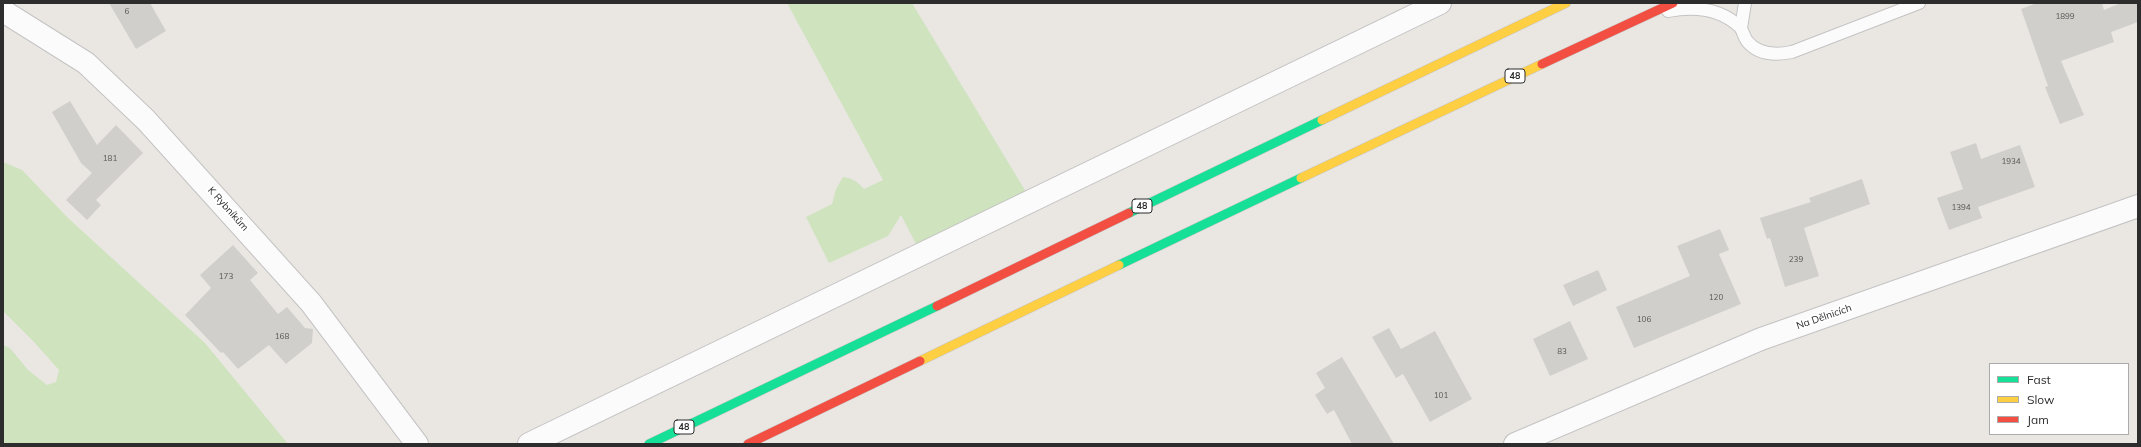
<!DOCTYPE html>
<html>
<head>
<meta charset="utf-8">
<style>
  body { margin:0 }
  #map { position:relative; width:2141px; height:447px; overflow:hidden; background:#eae7e3; font-family:Mulish,sans-serif }
  canvas { display:block }
  .frame { position:absolute; inset:0; border:4px solid #2d2d2d; pointer-events:none }
  .legend { position:absolute; left:1989px; top:363px; width:140px; height:72px; box-sizing:border-box; background:#fff; border:1px solid #ababab; margin:0; padding:5px 7px; list-style:none; font-size:12px; color:#2d2d2d }
  .legend li { display:flex; align-items:center; gap:8px; height:20px }
  .legend b { width:20px; border:1px solid #ababab }
</style>
</head>
<body>
<div id="map">
<canvas width="2141" height="447"></canvas>
<div class="frame"></div>
<ul class="legend">
<li><b style="height:5px;background:#16e098"></b>Fast</li>
<li><b style="height:5px;background:#ffcf43"></b>Slow</li>
<li><b style="height:5px;background:#f24e42"></b>Jam</li>
</ul>
</div>
<script>
const ctx = document.querySelector('canvas').getContext('2d');
ctx.lineJoin = 'round';
function paint(path, color) { ctx.fillStyle = color; ctx.fill(path, 'evenodd'); }
function stroke(path, color, width, dash) { ctx.strokeStyle = color; ctx.lineWidth = width; ctx.lineCap = dash ? 'butt' : 'round'; ctx.setLineDash(dash || []); ctx.stroke(path); }
function label(font, color, halo, rows, align = 'center') {
  ctx.font = font + ' Mulish,sans-serif'; ctx.lineWidth = 4; ctx.setLineDash([]); ctx.textBaseline = 'middle'; ctx.strokeStyle = halo; ctx.fillStyle = color; for (const [text, x, y, turn = 0] of rows) {
    ctx.save(); ctx.translate(x, y); ctx.rotate((+turn || 0) * Math.PI / 180); ctx.textAlign = isNaN(turn) ? turn : align; if (halo) ctx.strokeText(text, 0, 0); ctx.fillText(text, 0, 0); ctx.restore();
  }
}
paint(new Path2D(`
  M787,3H912L1026,192L916,244L901,215L888,236L829,263L806,217L832,204L836,189L843,177C852,178 858,182 864,189L883,180Z
  M3,162L22,170L68,218L205,343L288,444H3V345L10,348L28,370L47,385L56,382L59,370L34,342L3,311Z`), '#cee3be');
paint(new Path2D(`
  M109,3H150L166,31L136,49Z
  M2037,3H2102L2104,10L2121,3H2138V22L2111,32L2114,42L2061,61L2084,115L2060,124L2045,87L2048,86L2021,9Z
  M70,101L97,145L116,125L143,153L96,200L101,205L87,220L66,200L92,173L81,163L52,112Z
  M1976,143L1981,159L2020,145L2035,187L1978,207L1982,218L1949,230L1937,198L1963,189L1950,152Z
  M1862,179L1870,204L1804,228L1819,276L1785,287L1770,238L1767,239L1760,218L1811,202L1809,198Z
  M1720,229L1729,250L1719,254L1741,304L1634,348L1616,307L1690,276L1677,246Z
  M233,245L258,273L250,280L278,314L287,307L305,328L313,329L312,343L286,364L269,345L238,369L223,352L221,353L185,315L211,288L200,275Z
  M1598,270L1607,290L1573,306L1563,285Z
  M1570,321L1588,359L1550,376L1533,339Z
  M1389,328L1401,349L1435,331L1472,399L1430,422L1403,374L1396,378L1372,337Z
  M1342,357L1394,444H1352L1334,410L1327,414L1315,395L1325,388L1316,373Z`), '#d1cfcc');
const lane = new Path2D(`
  M1668,11C1694,6 1720,8 1740,27C1743,31 1744,37 1747,41C1758,55 1777,55 1792,52L1919,3
  M1741,28L1745,3`);
const street = new Path2D(`
  M3,11L86,63L146,120L311,303L417,444
  M529,444L1440,3
  M1515,444L1761,339L2138,206`);
const fast = new Path2D(`
  M1129,213L1322,120
  M1119,265L1301,178
  M649,444L937,306`);
const slow = new Path2D(`
  M1322,120L1566,3
  M1301,178L1542,64
  M920,361L1119,265`);
const jam = new Path2D(`
  M1542,64L1673,3
  M937,306L1129,213
  M748,444L920,361`);
stroke(lane, '#c4c3c3', 14);
stroke(street, '#c4c3c3', 24);
stroke(fast, '#c6c4c3', 10);
stroke(slow, '#c6c4c3', 10);
stroke(jam, '#c6c4c3', 10);
stroke(lane, '#fcfbfb', 12);
stroke(street, '#fcfbfb', 22);
stroke(fast, '#16e098', 9);
stroke(slow, '#ffcf43', 9);
stroke(jam, '#f24e42', 9);
label('8px', '#575656', null, [
  ["6",127,12],
  ["1899",2065,17],
  ["181",110,159],
  ["1934",2011,162],
  ["1394",1961,208],
  ["239",1796,260],
  ["173",226,277],
  ["120",1716,298],
  ["106",1644,320],
  ["168",282,337],
  ["83",1562,352],
  ["101",1441,396]
]);
for (const [x, y, w] of [
  [1515,76,20],
  [1142,206,20],
  [684,427,20]
]) { const box = new Path2D(); box.roundRect(x - w / 2, y - 7, w, 14, 3); ctx.fillStyle = '#fff'; ctx.fill(box); stroke(box, '#2d2d2d', 1); }
label('bold 9px', '#2d2d2d', null, [
  ["48",1515,76],
  ["48",1142,206],
  ["48",684,427]
]);
label('10px', '#2d2d2d', '#fff', [
  ["K Rybníkům",228,209,48],
  ["Na Dělnicích",1824,317,-19]
]);
</script>
</body>
</html>
